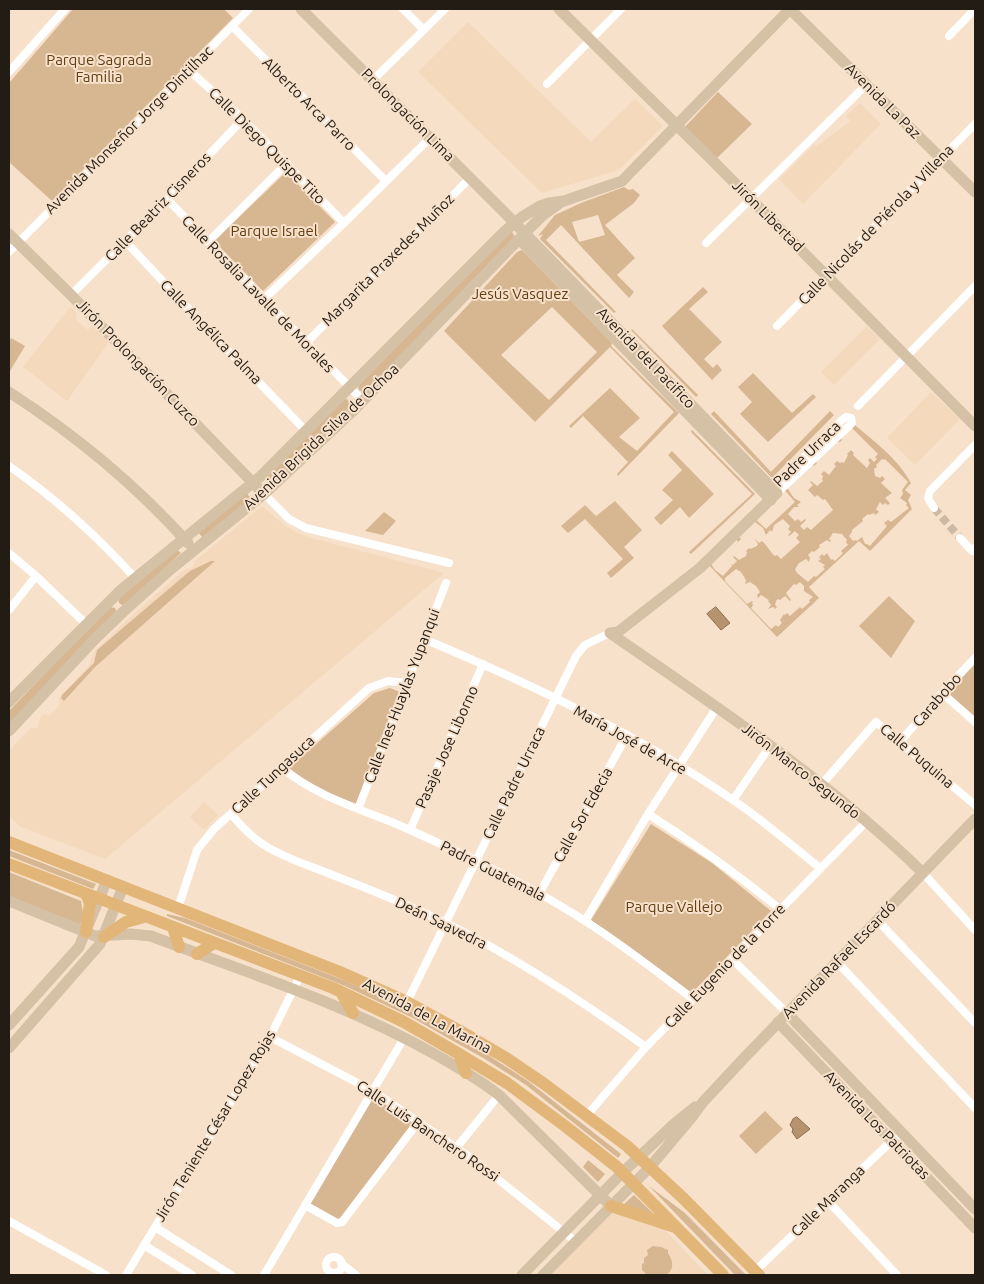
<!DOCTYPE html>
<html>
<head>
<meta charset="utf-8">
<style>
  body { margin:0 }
  #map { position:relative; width:984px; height:1284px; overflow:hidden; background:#f7e1cb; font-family:Ubuntu,sans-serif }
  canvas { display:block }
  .frame { position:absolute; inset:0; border:10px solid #231c14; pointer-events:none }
</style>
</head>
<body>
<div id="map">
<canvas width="984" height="1284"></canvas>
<div class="frame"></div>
</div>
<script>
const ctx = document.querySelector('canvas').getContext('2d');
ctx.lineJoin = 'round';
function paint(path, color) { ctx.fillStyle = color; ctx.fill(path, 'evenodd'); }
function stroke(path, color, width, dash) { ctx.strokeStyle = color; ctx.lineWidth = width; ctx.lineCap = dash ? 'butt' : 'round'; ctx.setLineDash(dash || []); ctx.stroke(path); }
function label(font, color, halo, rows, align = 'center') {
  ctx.font = font + ' Ubuntu,sans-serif'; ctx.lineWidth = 4; ctx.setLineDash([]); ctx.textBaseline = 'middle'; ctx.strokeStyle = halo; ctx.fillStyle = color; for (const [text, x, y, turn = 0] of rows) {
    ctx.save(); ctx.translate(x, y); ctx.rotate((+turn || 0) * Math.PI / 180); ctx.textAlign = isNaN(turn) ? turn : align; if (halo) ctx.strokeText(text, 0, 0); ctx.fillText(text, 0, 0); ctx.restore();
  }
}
paint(new Path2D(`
  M468,22L591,142L635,99L663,126L619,170L542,193L418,72Z
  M860,103L881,124L803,204L779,179L814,145L816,147L850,121L846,116Z
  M70,307L77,313L76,320L88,330L92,325L109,342L67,401L23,367Z
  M867,326L880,339L834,385L821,372Z
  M931,392L960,419L915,465L887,438Z
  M262,506L285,526L304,536L444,573L105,859L19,826L9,815V751L31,728H37L41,716L43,714L49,716L59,706V698L89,666L95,651L128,619L184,570L192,568L196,560Z
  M204,802L218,815L204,830L190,817Z
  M614,1210L660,1225L708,1275H550Z`), '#f4d9bc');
paint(new Path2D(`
  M73,9H224L233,18L52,201L9,162V83Z
  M718,92L752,124L716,159L683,129Z
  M286,172L335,222L263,291L214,241Z
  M624,187L629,190L633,189L640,195L634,203L605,225L635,258L617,275L634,292L629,298L561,225L546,240L616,312L614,313L540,239L543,234L538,236L555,215L581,203ZM598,215L605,235L579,242L572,222Z
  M508,232H512L515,237L365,392L360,391L358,388L359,385Z
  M522,250L612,343L611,346L679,413L618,476L617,474L628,462L583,416L571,428L569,426L610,388L640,418L619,437L637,451L674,412L610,347L535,422L444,331L517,252ZM552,307L597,352L549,400L501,355Z
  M703,287L708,292L689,309L722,342L704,359L713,368L717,364L722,370L712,380L662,326Z
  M632,329L698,395L696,397L631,330Z
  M11,338L25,346L10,371H9V342Z
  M753,373L792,413L813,394L816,397L768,442L740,414L752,402L738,387Z
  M347,399L351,403L350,406L271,483L265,477L343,400Z
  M714,411L771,472L830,411L834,415L772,478L711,414Z
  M850,421C872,440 897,457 911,483L905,490L911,495L908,500L912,509L870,551L859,541L809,587L819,598L777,637L706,562L753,517L766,529L795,502L782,487ZM852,428L878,454L875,457L877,459L874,462L870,458L868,460L870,463L867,468L853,455L854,453L851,450L847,454L848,455L844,463L842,462L840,463L837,461L834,464L836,466L829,475L824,471L821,474L823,476L822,479L823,481L817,486L811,481L810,482L813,485L808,490L815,497L817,495L823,500L825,499L833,510L811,530L807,527L804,530L800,526L806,520L805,519L801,522L798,519L795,521L788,514L794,507H799L797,505L801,502L794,498L787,488L812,464L814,466L817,463L815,461L836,441L840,442L842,440L841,438ZM882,459L884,460L885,459L908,482L902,490L903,494L900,498L907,503L906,505L909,508L891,522L888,520L884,523L887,526L870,546L867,544H865L862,537L857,541L856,540L853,541L849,536L852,532V530L863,521L862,519L868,514L869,515L874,513L875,515L879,512L876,509L880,502L883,505L885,503L888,505L890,503L885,498L892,493L881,483L885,479L882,476L880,478L875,476L874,469L877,467L876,465ZM783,519L790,526L788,529L791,532L788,535L789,536L795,531L799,535L796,538L800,542L781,559L777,555L775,556C769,551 768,546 762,541L759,543L754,538L758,544L757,546L750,549L749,548L746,551L747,552L746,556L739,560L734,556L733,557L737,561L733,565L731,564L732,566L723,576L715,570L711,564L736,539L738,542L741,539L739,537L754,521L763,528L766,535L770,530L772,532L774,525ZM833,533L842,534L847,540L846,542L848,545L841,551L843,553L835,561L832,559L831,560L827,553L824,556L822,554L819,557L821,559L818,561L825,565L823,567L825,569L816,577L814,576L808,582L797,573L795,569L799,563L806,559L809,562L810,558L808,555L812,551L814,552L820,547L819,545L827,540L830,542L831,541L829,539ZM736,569L741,572L746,580L745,584L750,582L756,586L760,592L757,595L758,598L761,595L769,600L768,601L771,605L768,609L773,607L775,609L777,607L775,605L776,601L778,599L780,600L785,596L790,601L791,600L786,593L794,584L796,585L800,582L804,586V591L813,597L809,600L810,602L802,609L800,607L790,616L787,613L785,615L784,614L780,620L782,623L778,627L776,625L771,629L751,608L753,605L752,603L753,602L752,601L747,604L725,581V578Z
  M692,430L755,494L691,554L689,552L752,494L691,432Z
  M672,451L714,494L689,518L680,507L661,525L654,518L673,500L662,490L682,470L668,455Z
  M246,492L251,499L203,538L197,531Z
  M615,501L642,530L624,547L634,558L611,578L607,573L623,559L585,519L568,533L561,526L585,505L596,516Z
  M384,512L396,521L383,535L365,531Z
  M176,549L181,553L125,604L122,605L119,603L118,597Z
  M211,561H215L95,667L64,701L61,698L62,695L94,663L97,650L190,571Z
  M889,596L915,621L891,658L859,626Z
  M109,607L115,608L117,613L9,726V711Z
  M975,662V718L946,692Z
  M390,688L400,692L356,804C330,794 311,786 289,768L374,693Z
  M651,824L712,863L771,911L691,994L591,920Z
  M9,850L96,884L93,889L9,856Z
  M9,872L81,901L84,918L80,925L9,897Z
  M167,914L185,918L346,981L414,1013L488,1055L528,1081L621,1154L618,1158L526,1085L485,1059L411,1017L345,986L167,916Z
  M373,1094L413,1122L339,1221L309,1204Z
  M765,1111L783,1129L756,1154L739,1136Z
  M588,1160L605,1174L598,1182L583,1167Z
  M649,1186L685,1213L746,1275H735Z
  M634,1195L657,1217L623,1205Z
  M653,1246L661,1247L668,1250V1253C673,1261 675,1269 666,1275H647L642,1270V1264L644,1263V1258L648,1255L647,1250Z`), '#d7b692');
const water = new Path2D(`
  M716,607L730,623L721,630L707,614Z
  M797,1117L810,1129L797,1139L792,1132L793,1129L790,1125L793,1119Z`);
paint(water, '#b6936e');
stroke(water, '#8a6f53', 1);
stroke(new Path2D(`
  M934,508L960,538`), '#cdbaa6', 8, [8, 4]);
stroke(new Path2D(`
  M403,9L424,30
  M232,26L386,181
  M949,36L975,9
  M189,70L243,119L344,223
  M9,72L65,9
  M373,80L445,9
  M547,84L621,9
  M167,199L363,401
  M125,241L219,341L306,431
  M208,242L287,163
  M706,243L866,85
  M9,252L249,9
  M71,295L167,199L243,119
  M264,299L344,223L430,138
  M777,326L975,124
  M306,343L470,178
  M858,406L975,286
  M9,466C55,498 97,536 135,578
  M772,488L843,419L846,417L851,418L852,423L850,425L777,493
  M264,494L289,519L306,528L449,563
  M934,508L928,498L930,491L975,445
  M960,538L972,551L975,548
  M9,553L36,576L86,624
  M9,610L36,576
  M424,639C531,684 637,734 733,800C764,821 791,845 820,868
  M942,693L975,722
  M900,742L942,693L975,658
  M281,767C313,794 351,806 389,821C416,832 442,845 469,857C508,876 548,897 585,921C623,945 657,972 693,999
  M822,784L876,722L975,805
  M733,800L770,746
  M358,809L446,583
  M231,814C241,826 251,837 264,845C284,858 308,865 330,874C369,889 408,905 446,923C517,958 582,1001 646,1047
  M648,814C694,843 738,875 780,909
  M410,830L483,664
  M923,873L975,930
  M539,894L627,735
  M178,908L197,850L214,829L369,688L388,681L407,683
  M877,920L975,1023
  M585,921L648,814L717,707
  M732,959L787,1013
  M837,962L975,1108
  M407,1002L576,656L585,645L610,633
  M270,1037L373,1091L474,1160L575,1241
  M587,1115L646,1047L866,822
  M457,1147L499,1095
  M828,1201L897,1275
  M305,1205L337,1223L342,1222L419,1121
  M9,1221L106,1275
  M155,1227L231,1275
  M144,1245L192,1275
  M326 1265a8 8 0 1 1 16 0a8 8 0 1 1-16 0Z
  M341,1263L356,1275
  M755,1271L901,1132
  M126,1275L270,1037L300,976
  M264,1275L404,1038`), '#fff', 8);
stroke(new Path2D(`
  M301,9L508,216L777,493L700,568L618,632L610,633
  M559,9L714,162L975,426
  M790,9L975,192
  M9,234L71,295L258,488
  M519,239L771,500
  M9,392C74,434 136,485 188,543
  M610,633C718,708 829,781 923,873
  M9,702L122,589L261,476L505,231L522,217L540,206L549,203L564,201L622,181L790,9
  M9,731L94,640L123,612L171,569L264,494L354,410L525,233L543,215L560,203
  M9,901L95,936L131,934L151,936C248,973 347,1004 438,1056C459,1068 480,1080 499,1095L611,1206
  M787,1013L975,1209
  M778,1022L975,1228
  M9,1025L79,947L107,880
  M9,1048L100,944L123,887
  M522,1275L622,1173L674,1124L695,1107
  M543,1275L650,1167L692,1117L703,1102L745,1057L975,819`), '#d5c1a5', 11);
stroke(new Path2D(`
  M9,842L340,972L407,1002L460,1031L506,1058L543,1083L627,1146L683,1198L759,1275
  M9,864L333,988L404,1022L459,1054L507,1083L565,1126L617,1167L723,1275
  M86,894L90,903L86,932
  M173,927L179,947
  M104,937L126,922L144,917
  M197,954L214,943
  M341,992L353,1013
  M459,1054L466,1073
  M611,1206L675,1227`), '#e2b679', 12);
label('15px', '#623e11', '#f7e1cb', [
  ["Parque Sagrada",99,60],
  ["Familia",99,77],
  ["Parque Israel",274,231],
  ["Jesús Vasquez",520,294],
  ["Parque Vallejo",674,907]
]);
label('15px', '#231c14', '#f7e1cb', [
  ["Avenida La Paz",883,101,45],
  ["Alberto Arca Parro",309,104,45],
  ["Prolongación Lima",408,115,45],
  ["Avenida Monseñor Jorge Dintilhac",129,130,-45],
  ["Calle Diego Quispe Tito",267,146,45],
  ["Calle Beatriz Cisneros",158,207,-46],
  ["Jirón Libertad",768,216,45],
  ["Calle Nicolás de Piérola y Villena",876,225,-46],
  ["Margarita Praxedes Muñoz",388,260,-45],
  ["Calle Rosalia Lavalle de Morales",258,294,46],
  ["Calle Angélica Palma",211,332,46],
  ["Avenida del Pacifico",646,358,46],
  ["Jirón Prolongación Cuzco",138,363,46],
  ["Avenida Brigida Silva de Ochoa",321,437,-43],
  ["Padre Urraca",807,454,-44],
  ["Calle Ines Huaylas Yupanqui",402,696,-69],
  ["Carabobo",937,700,-49],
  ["María José de Arce",630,740,29],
  ["Pasaje Jose Liborno",447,747,-66],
  ["Calle Puquina",917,756,40],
  ["Jirón Manco Segundo",801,771,38],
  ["Calle Tungasuca",273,775,-43],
  ["Calle Padre Urraca",514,783,-64],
  ["Calle Sor Edecia",583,815,-61],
  ["Padre Guatemala",493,871,27],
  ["Deán Saavedra",441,923,26],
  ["Avenida Rafael Escardó",839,960,-46],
  ["Calle Eugenio de la Torre",725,966,-46],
  ["Avenida de La Marina",427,1016,28],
  ["Avenida Los Patriotas",877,1125,46],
  ["Jirón Teniente César Lopez Rojas",215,1126,-59],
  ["Calle Luis Banchero Rossi",428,1131,34],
  ["Calle Maranga",828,1201,-44]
]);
</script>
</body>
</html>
